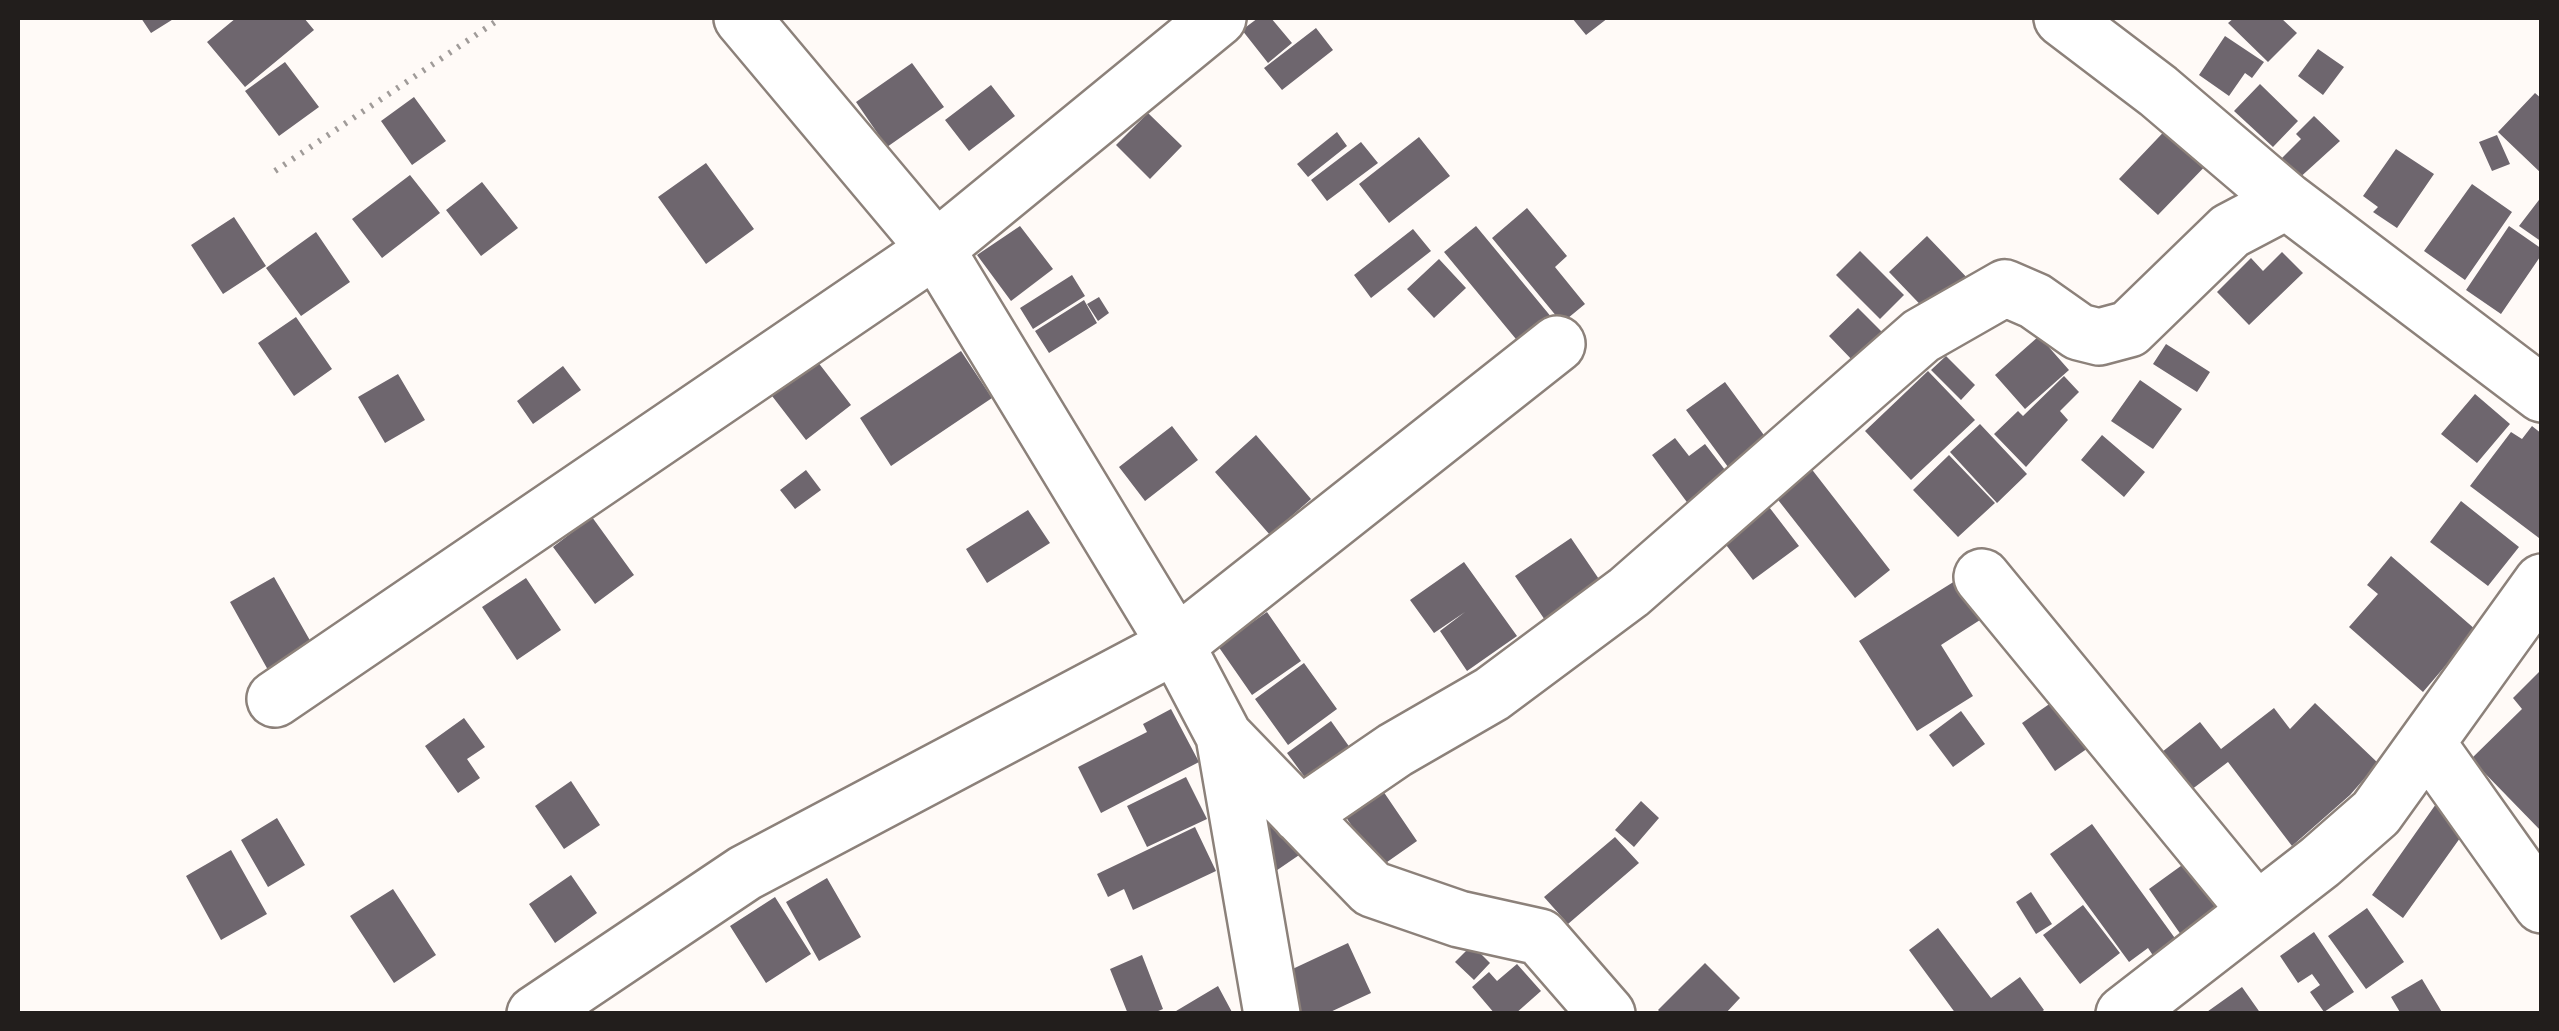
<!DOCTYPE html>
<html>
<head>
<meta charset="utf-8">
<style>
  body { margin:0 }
  #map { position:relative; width:2559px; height:1031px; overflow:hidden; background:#fffaf7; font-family:Poppins,sans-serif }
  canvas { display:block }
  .frame { position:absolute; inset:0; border:20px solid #221e1c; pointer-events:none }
</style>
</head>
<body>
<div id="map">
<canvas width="2559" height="1031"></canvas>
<div class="frame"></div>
</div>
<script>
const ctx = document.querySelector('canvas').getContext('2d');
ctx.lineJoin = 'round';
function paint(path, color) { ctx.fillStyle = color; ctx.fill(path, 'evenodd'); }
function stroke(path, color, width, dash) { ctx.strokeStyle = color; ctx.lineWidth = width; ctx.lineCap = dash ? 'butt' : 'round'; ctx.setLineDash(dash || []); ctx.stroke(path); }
paint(new Path2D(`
  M141,18H175L151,33Z
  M236,18H304L314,30L245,87L207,42Z
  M1258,18H1271L1292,43L1268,63L1242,30Z
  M1572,18H1608L1586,35Z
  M2234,18H2281L2297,33L2268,62L2228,23Z
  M1316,28L1333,50L1282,90L1264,68Z
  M2225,36L2264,62L2252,78L2245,73L2229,96L2199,75Z
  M2318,49L2344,67L2323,95L2298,76Z
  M285,62L319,107L279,136L245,91Z
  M912,63L944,107L887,147L856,102Z
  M2260,84L2298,121L2273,147L2234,111Z
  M991,85L1015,116L969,151L945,120Z
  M2535,93L2542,99V174L2498,132Z
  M414,97L446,141L412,165L381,121Z
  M1148,113L1182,146L1150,179L1116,145Z
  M2314,116L2340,141L2296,181L2277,163L2301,139L2296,134Z
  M2175,120L2214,157L2158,215L2119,179Z
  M1337,132L1347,146L1308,177L1297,164Z
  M2497,135L2510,164L2492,171L2479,142Z
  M1419,137L1450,176L1389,223L1359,184Z
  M1361,142L1378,163L1327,201L1311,180Z
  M2396,149L2434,174L2397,228L2373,212L2378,207L2363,196Z
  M706,163L754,229L706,264L658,197Z
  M410,175L440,213L382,258L352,219Z
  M482,182L518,228L481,256L446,210Z
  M2472,184L2512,212L2465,280L2424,251Z
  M2542,196V242L2519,226Z
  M1527,208L1567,256L1555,267L1585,304L1562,323L1492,238Z
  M234,217L266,266L223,294L191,245Z
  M1020,226L1053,269L1011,301L977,255Z
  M1476,226L1557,324L1525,350L1444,252Z
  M2509,226L2542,249V254L2501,314L2466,290Z
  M1413,229L1431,251L1371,298L1354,275Z
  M316,232L350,282L301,316L266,268Z
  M1927,236L1974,285L1936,321L1889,272Z
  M1860,251L1904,295L1880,319L1836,275Z
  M2282,252L2303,273L2249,325L2217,292L2251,258L2263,271Z
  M1439,259L1466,288L1434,318L1407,289Z
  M1072,275L1085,296L1033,329L1020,308Z
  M1099,297L1109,313L1098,321L1087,304Z
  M1084,300L1097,323L1049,353L1035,331Z
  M1858,308L1885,335L1856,364L1829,336Z
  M296,317L332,369L294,396L258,343Z
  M2039,336L2069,370L2025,409L1995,375Z
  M2166,344L2210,372L2197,392L2153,364Z
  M961,351L992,398L891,466L860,418Z
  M1946,356L1975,385L1961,400L1931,370Z
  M814,357L851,405L806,440L769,392Z
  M563,366L581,390L533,424L517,401Z
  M1928,371L1975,420L1911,480L1865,431Z
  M398,374L425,420L385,443L358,397Z
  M2064,376L2079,392L2060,411L2068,420L2026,467L1994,434L2018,411L2023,416Z
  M2140,380L2182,409L2153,449L2111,421Z
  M1725,382L1769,442L1731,471L1686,410Z
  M2475,394L2510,424L2477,463L2441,434Z
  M1980,424L2027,474L1997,503L1950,452Z
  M1172,426L1198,460L1145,501L1119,467Z
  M2532,426L2542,434V534L2539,538L2470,486L2511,432L2522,439Z
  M1256,435L1311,499L1270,535L1215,472Z
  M2102,435L2145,472L2124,497L2081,460Z
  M1675,438L1689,456L1705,444L1732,479L1692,509L1652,455Z
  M1949,455L1995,503L1958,537L1913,490Z
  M1810,467L1890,570L1855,598L1775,496Z
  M806,470L821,490L795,509L780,490Z
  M2461,501L2519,547L2488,586L2430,542Z
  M1766,503L1799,546L1753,580L1720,537Z
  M1028,510L1050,543L987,583L966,549Z
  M592,517L634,575L595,604L553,547Z
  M1571,538L1605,588L1549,626L1515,576Z
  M2391,556L2476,630L2423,692L2349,627L2378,594L2367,585Z
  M1464,562L1517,636L1467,671L1440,631L1465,612L1434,633L1410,600Z
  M274,577L312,644L268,670L230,602Z
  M526,578L561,630L517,660L482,607Z
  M1955,581L1980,620L1941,645L1973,696L1917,731L1859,641Z
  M1267,612L1301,661L1252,695L1218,646Z
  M1304,663L1337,709L1288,745L1255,699Z
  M2542,669V832L2471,759L2522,709L2513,698Z
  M2058,698L2091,746L2055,771L2022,723Z
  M2315,703L2378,763L2350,795L2292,846L2228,762L2191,790L2162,752L2200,722L2221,749L2274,708L2290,729Z
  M1171,709L1199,762L1101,813L1078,767L1147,732L1143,724Z
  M1961,711L1985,744L1953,767L1929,735Z
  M464,718L485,747L467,759L480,778L458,793L425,746Z
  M1331,721L1358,759L1315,791L1287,753Z
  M1186,777L1207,819L1147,847L1127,806Z
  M571,781L600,825L564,849L535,806Z
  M1381,788L1417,841L1380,867L1343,813Z
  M2443,794L2475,817L2403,918L2372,895Z
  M1641,801L1659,818L1634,847L1615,830Z
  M1277,808L1305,851L1270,875L1253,823Z
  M277,818L305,865L268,887L241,840Z
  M2092,824L2177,941L2154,957L2148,948L2129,962L2050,854Z
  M1195,827L1216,871L1133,910L1124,889L1108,897L1097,874Z
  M1615,837L1639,863L1568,924L1544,897Z
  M231,850L267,914L221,940L186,876Z
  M2185,863L2222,916L2186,942L2149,889Z
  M571,875L597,913L555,943L529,904Z
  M827,878L861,937L819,961L786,902Z
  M393,889L436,955L394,983L350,916Z
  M2031,892L2052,924L2036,934L2016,902Z
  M775,897L811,954L766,983L730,926Z
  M2083,905L2120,953L2080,984L2043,935Z
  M2367,908L2404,962L2366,989L2328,936Z
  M1938,928L1991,998L2020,977L2044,1010L2039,1014H1956L1909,950Z
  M2314,932L2354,992L2324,1012L2310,992L2320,985L2312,974L2298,983L2280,956Z
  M1348,943L1371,993L1326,1014H1302L1284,973Z
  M1472,945L1490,963L1474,980L1455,962Z
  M1142,955L1163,1009L1151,1014H1128L1110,969Z
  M1705,963L1740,998L1725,1014H1662L1658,1010Z
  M1517,964L1541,991L1515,1014H1495L1472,987L1489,972L1497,981Z
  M2422,979L2443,1014H2401L2391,997Z
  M1218,986L1233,1014H1171Z
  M2242,987L2261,1014H2204Z`), '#6e666e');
const minor = new Path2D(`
  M742,18L936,249L1176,645L1224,736L1272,1014
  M2062,18L2158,91L2287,201L2542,394
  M1982,577L2255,909
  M275,699L936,249L1218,18
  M1224,736L1372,889L1459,919L1540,937L1607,1014
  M2427,743L2542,905
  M1300,815L1395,750L1492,694L1629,592L1921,336L2005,288L2035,301L2079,332L2099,337L2129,329L2230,231L2287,201
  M535,1014L745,873L1176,645L1557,344
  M2124,1014L2320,862L2376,813L2542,582`);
stroke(minor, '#8c817a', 60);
stroke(new Path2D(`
  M275,171L501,18`), '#a09b99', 6, [2.5, 8]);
stroke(minor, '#fff', 55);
</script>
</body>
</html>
